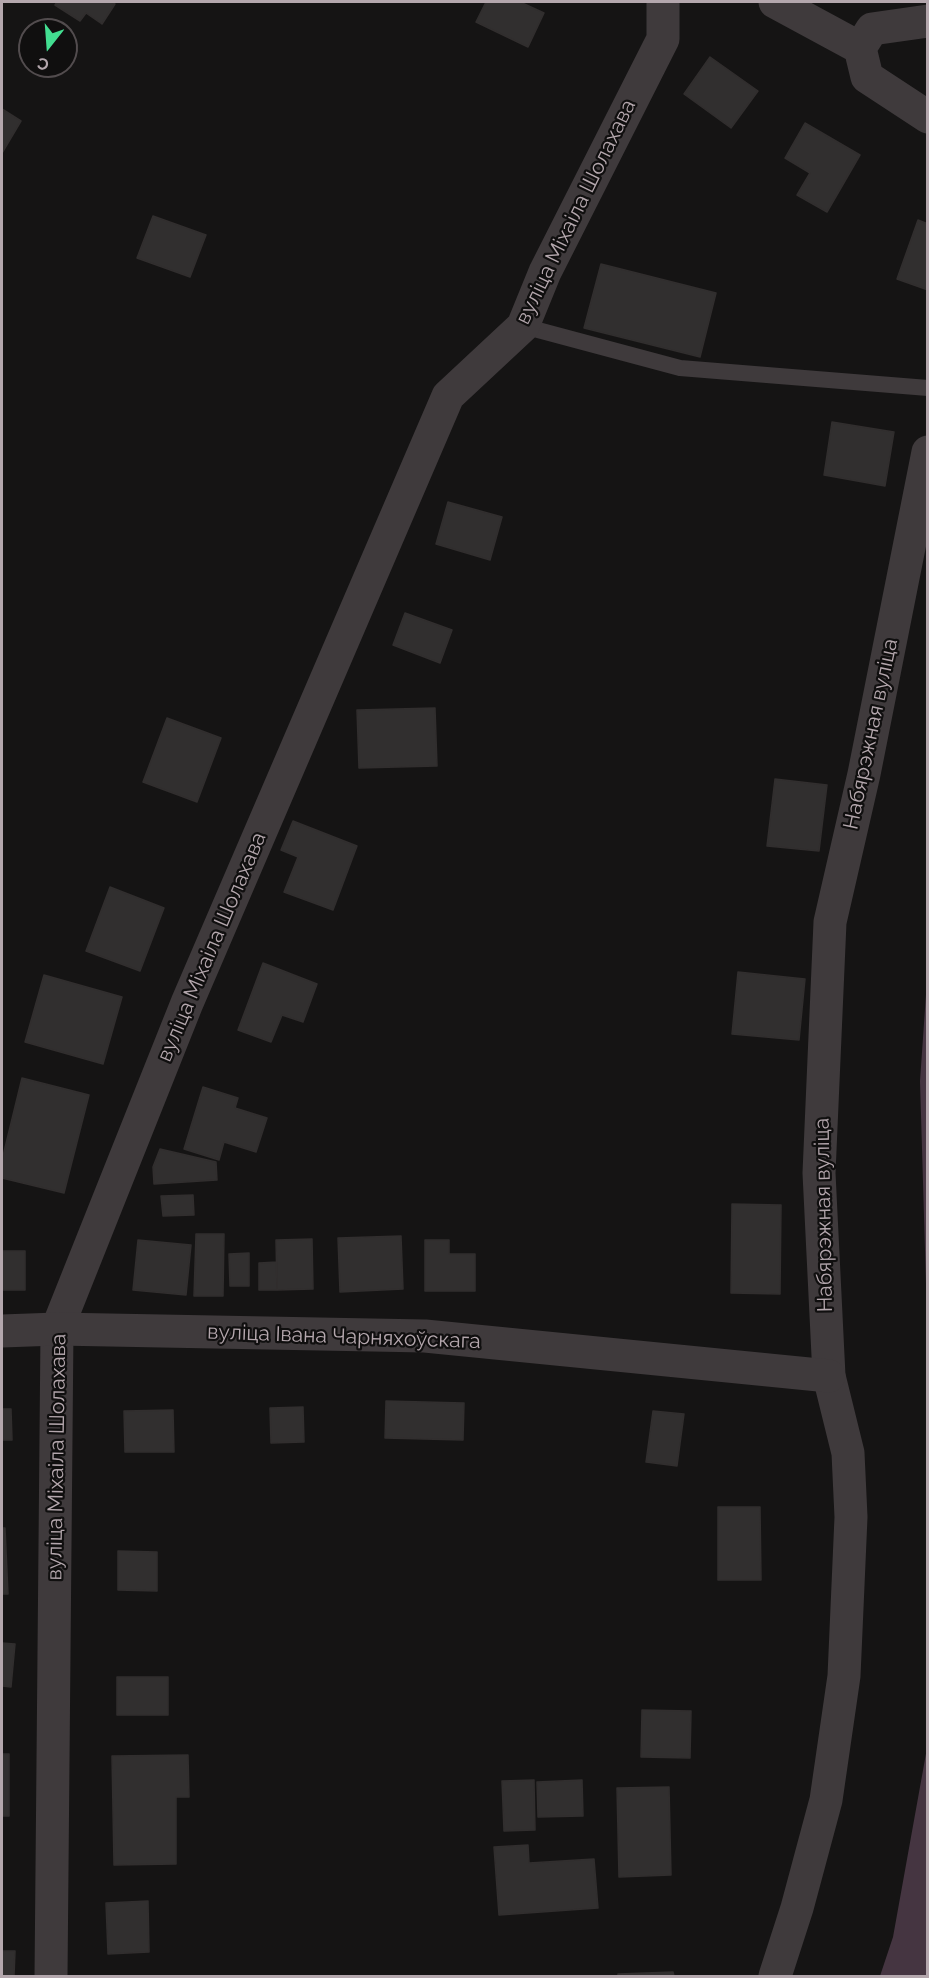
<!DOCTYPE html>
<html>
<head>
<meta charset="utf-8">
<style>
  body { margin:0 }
  #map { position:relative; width:929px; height:1978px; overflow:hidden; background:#151414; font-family:Raleway,sans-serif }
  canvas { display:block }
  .frame { position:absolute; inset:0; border:3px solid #b4a7ad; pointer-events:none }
  .north { position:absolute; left:18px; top:18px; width:60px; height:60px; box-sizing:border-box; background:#100f0f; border:2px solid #524c4e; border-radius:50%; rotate:197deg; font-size:16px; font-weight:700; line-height:24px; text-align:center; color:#b4a7ad }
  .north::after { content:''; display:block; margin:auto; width:21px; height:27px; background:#43de91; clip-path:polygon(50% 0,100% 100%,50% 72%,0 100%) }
</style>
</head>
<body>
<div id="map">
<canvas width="929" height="1978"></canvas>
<div class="frame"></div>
<div class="north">С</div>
</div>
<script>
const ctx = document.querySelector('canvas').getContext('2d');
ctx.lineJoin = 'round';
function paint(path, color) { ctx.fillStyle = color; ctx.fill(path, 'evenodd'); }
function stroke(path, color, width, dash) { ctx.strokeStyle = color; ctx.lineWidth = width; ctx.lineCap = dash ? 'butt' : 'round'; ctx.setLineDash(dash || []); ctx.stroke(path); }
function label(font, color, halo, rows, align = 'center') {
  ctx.font = font + ' Raleway,sans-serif'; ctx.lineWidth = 4.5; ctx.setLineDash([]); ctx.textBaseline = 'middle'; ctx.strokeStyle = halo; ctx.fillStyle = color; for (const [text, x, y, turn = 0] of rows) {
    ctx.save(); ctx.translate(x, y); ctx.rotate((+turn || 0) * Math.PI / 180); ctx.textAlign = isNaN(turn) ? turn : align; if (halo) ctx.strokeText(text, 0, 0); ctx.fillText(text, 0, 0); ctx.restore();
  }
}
paint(new Path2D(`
  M927,980V1318L920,1081Z
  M927,1748V1976H880L893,1937Z`), '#453541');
const building = new Path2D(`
  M57,2H111L115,4L102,24L86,13L80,21L55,5Z
  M486,2H520L544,13L528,47L476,22Z
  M710,57L758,91L731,128L684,94Z
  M2,109L21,121L2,153Z
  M805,123L860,155L827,212L797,195L810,173L785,158Z
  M153,216L206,235L190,277L137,258Z
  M918,220L928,224V290L897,279Z
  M601,264L716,293L700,357L584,328Z
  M832,422L894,432L885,486L824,475Z
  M448,502L502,517L490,560L436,544Z
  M405,613L452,630L440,663L393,645Z
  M435,708L437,766L359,768L357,710Z
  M167,718L221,738L197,802L143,782Z
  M775,779L827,785L819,851L767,846Z
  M293,821L357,846L333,910L284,892L298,857L281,850Z
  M110,887L164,908L140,971L86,951Z
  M263,963L317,984L303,1022L282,1015L271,1042L238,1030Z
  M738,972L805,979L799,1040L732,1034Z
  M44,975L122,997L103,1064L25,1042Z
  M22,1078L89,1095L64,1193L2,1178V1160Z
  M203,1087L238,1098L235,1108L267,1118L256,1152L224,1142L219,1160L184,1149Z
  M160,1149L216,1162L217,1180L154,1184L153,1167Z
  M193,1195L194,1215L163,1216L161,1196Z
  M732,1204L781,1205L780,1294L731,1293Z
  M196,1234H224L223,1296H194Z
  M401,1236L403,1289L340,1292L338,1238Z
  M312,1239L313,1289L277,1290L276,1240Z
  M138,1240L191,1245L186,1295L133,1290Z
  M425,1240H449V1254H475V1291H425Z
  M2,1251H25V1290H2Z
  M249,1253V1286H230L229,1254Z
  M277,1262V1290H259V1263Z
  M386,1401L464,1403L463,1440L385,1438Z
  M303,1407L304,1442L271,1443L270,1408Z
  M2,1409H11L12,1440H2Z
  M173,1410L174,1452H125L124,1411Z
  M653,1411L684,1414L677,1466L646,1462Z
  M718,1507H760L761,1580H718Z
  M2,1528H5L8,1594H2Z
  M118,1551L157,1552V1591L118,1590Z
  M2,1643L15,1644L11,1687L2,1686Z
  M117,1677H168V1715H117Z
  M642,1710L691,1711L690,1758L641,1757Z
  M2,1754H9V1816H2Z
  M188,1755L189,1797H176V1864L114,1865L112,1756Z
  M534,1780L535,1830L504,1831L502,1781Z
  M582,1780L583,1816L538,1817L537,1782Z
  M669,1787L671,1875L619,1877L617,1788Z
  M528,1845L529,1863L594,1859L598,1908L499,1915L494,1847Z
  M148,1901L149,1952L108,1954L106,1903Z
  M2,1951H15L14,1976H2Z
  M673,1972L674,1976H618V1974Z`);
paint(building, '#312f2f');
stroke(building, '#312e2e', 1.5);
stroke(new Path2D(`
  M523,326L680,368L928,388`), '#3f3a3c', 16);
stroke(new Path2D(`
  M775,2L860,48
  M928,21L872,29L860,48L867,77L928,117
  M51,1976L57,1329L187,1003L448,396L523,326L545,272L663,39V2
  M775,1976L797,1908L826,1800L844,1676L851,1517L848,1453L829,1376L819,1173L830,922L864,774L928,452`), '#3f3a3c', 33);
stroke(new Path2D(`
  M2,1331L57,1329L425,1336L829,1376`), '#3f3a3c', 33);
label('21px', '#b4a7ad', '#100f0f', [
  ["вуліца Міхаіла Шолахава",576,212,-64],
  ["Набярэжная вуліца",871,734,-78],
  ["вуліца Міхаіла Шолахава",212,947,-67],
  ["Набярэжная вуліца",824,1215,-91],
  ["вуліца Івана Чарняхоўскага",344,1337,2],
  ["вуліца Міхаіла Шолахава",57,1457,-89]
]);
</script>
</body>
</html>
